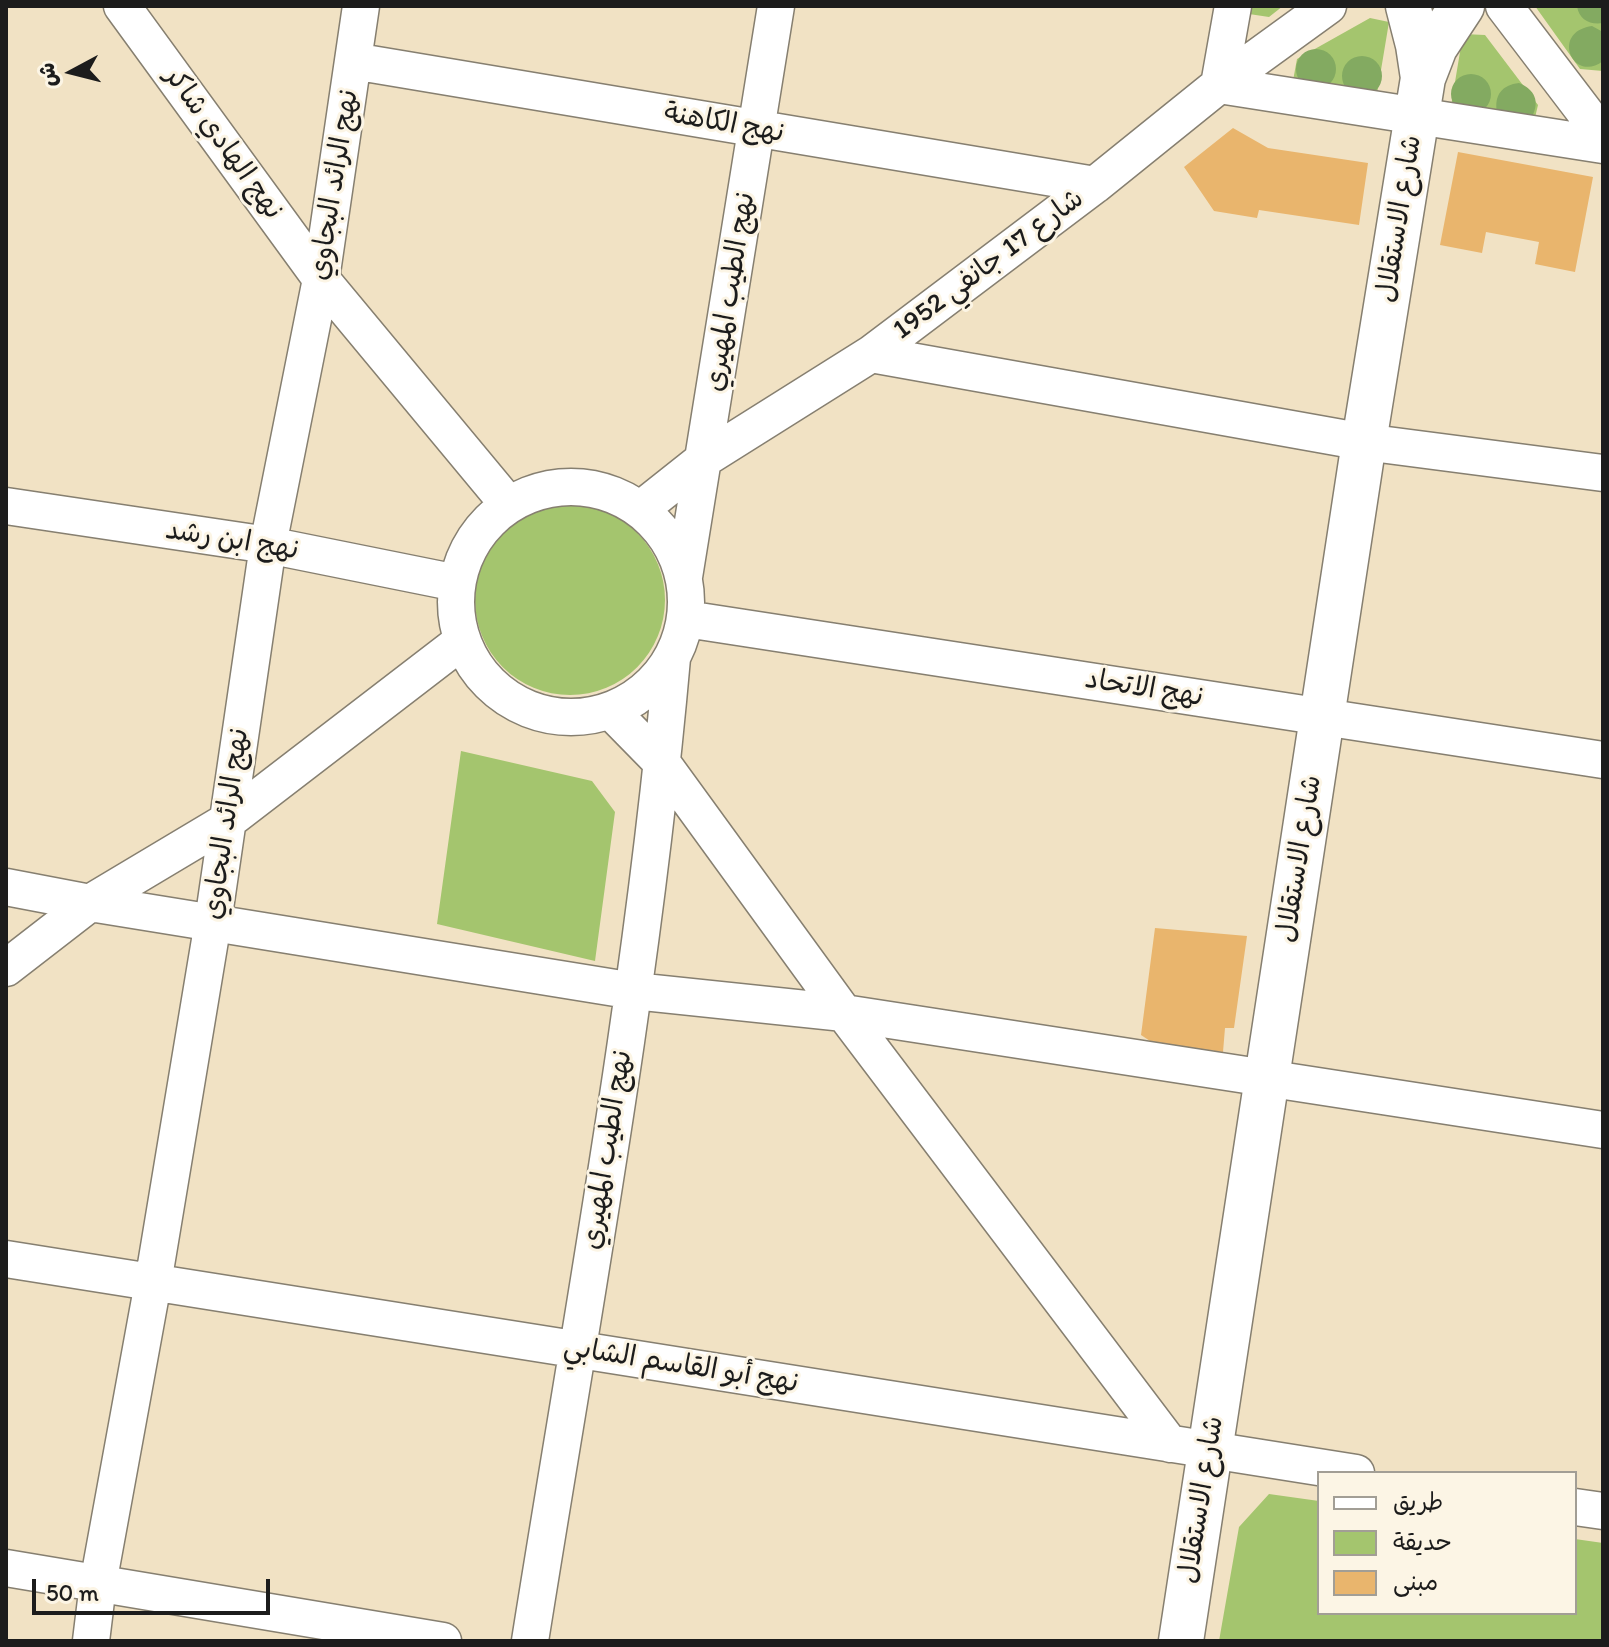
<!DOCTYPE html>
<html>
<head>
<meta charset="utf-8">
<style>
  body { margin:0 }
  #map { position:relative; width:1609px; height:1647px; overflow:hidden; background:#f1e2c4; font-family:Itim,"Playpen Sans Arabic",sans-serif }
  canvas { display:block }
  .frame { position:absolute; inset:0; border:8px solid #1c1c1c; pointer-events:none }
  .legend { position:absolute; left:1317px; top:1471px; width:260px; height:144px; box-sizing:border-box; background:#fcf5e5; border:2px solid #a29e95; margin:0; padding:10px 14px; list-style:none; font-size:24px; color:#1c1c1c }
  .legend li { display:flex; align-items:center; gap:16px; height:40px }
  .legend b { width:40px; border:2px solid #a29e95 }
  .north { position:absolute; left:32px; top:32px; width:80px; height:80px; -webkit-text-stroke:6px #fcf5e5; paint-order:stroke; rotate:263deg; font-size:22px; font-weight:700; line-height:32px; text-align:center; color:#1c1c1c }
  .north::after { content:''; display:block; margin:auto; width:28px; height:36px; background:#1c1c1c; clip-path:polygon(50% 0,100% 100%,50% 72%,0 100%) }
  .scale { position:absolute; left:32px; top:1579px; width:238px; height:36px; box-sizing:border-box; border:4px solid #1c1c1c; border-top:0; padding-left:10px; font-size:24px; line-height:28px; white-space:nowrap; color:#1c1c1c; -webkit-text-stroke:6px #fcf5e5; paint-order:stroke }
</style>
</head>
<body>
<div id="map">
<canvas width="1609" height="1647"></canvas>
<div class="frame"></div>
<ul class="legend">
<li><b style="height:10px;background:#fff"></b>طريق</li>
<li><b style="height:22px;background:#a4c56e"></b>حديقة</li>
<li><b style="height:22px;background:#e9b56d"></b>مبنى</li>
</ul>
<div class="north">ش</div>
<div class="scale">50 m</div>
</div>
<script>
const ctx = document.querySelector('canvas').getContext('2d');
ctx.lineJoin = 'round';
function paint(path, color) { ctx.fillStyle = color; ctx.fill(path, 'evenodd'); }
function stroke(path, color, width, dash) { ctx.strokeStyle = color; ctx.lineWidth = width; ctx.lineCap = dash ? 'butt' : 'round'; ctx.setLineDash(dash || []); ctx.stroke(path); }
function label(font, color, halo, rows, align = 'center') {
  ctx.font = font + ' Itim,"Playpen Sans Arabic",sans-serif'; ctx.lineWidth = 6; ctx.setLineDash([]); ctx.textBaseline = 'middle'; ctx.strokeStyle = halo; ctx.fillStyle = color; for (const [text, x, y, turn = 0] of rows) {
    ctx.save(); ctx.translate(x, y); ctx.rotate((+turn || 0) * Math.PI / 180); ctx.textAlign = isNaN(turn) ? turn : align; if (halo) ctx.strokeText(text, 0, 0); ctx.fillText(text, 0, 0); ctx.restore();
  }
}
paint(new Path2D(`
  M1250,6H1283L1269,17L1249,14Z
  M1535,6H1603V71L1580,69Z
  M1370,18L1389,22L1376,100L1292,86L1297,59Z
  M1463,34L1485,35L1538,105L1533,126L1450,112Z
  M475 600a95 95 0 1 1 190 0a95 95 0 1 1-190 0Z
  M461,751L592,781L615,812L595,961L437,924Z
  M1269,1494L1319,1501V1613H1575V1539L1603,1543V1641H1219L1239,1527Z`), '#a4c56e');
paint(new Path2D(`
  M1577,6H1603V23C1590,25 1579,20 1577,6Z
  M1592,26L1603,32V61C1573,84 1550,32 1592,26Z
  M1296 69a20 20 0 1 1 40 0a20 20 0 1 1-40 0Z
  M1342 76a20 20 0 1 1 40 0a20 20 0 1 1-40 0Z
  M1451 94a20 20 0 1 1 40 0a20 20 0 1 1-40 0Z
  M1519,83C1535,90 1540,101 1532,117L1497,112C1494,95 1502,85 1519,83Z`), '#83aa61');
paint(new Path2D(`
  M1233,128L1268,148L1368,163L1359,225L1259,210L1257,218L1214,211L1184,167Z
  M1458,152L1593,177L1575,272L1535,264L1539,242L1486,232L1482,253L1440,245Z
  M1155,928L1247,936L1234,1028H1225L1223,1052L1153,1043L1141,1035Z`), '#e9b56d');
const minor = new Path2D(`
  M122,6L321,279L508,504
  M1233,6L1219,85L1603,145
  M1504,6L1603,136
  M353,61L1095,185
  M871,354L1364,442L1603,473
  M456 602a115 115 0 1 1 230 0a115 115 0 1 1-230 0Z
  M6,506L268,545L457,583
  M641,509L704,459L871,354L1095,185L1219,85L1328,6
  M684,577L776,6
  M686,619L1603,760
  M611,711L663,764L844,1013L1170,1444
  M6,887L90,903L634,991L844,1013L1603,1130
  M6,968L90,903L229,820L462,641
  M6,1259L1356,1473
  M1575,1507L1603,1511
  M6,1568L443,1641
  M91,1641L98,1584L153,1283L213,922L268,545L321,279L361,6
  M530,1641C582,1314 643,988 672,658`);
const secondary = new Path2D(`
  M1408,6L1418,45L1423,78
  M1181,1641L1364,442L1423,78L1435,47L1462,6`);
stroke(minor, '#867f70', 39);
stroke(secondary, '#867f70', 47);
stroke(minor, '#fff', 36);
stroke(secondary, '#fff', 44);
label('28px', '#1c1c1c', '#fcf5e5', [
  ["نهج الكاهنة",724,124,10],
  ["نهج الهادي شاكر",223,144,54],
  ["نهج الرائد البجاوي",335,185,-81],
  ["شارع الاستقلال",1400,219,-81],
  ["شارع 17 جانفي 1952",989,265,-37],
  ["نهج الطيب المهيري",731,292,-81],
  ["نهج ابن رشد",232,541,9],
  ["نهج الاتحاد",1144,689,9],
  ["نهج الرائد البجاوي",227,824,-82],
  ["شارع الاستقلال",1300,859,-81],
  ["نهج الطيب المهيري",608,1150,-81],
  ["نهج أبو القاسم الشابي",681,1366,9],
  ["شارع الاستقلال",1202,1500,-81]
]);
</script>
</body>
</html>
